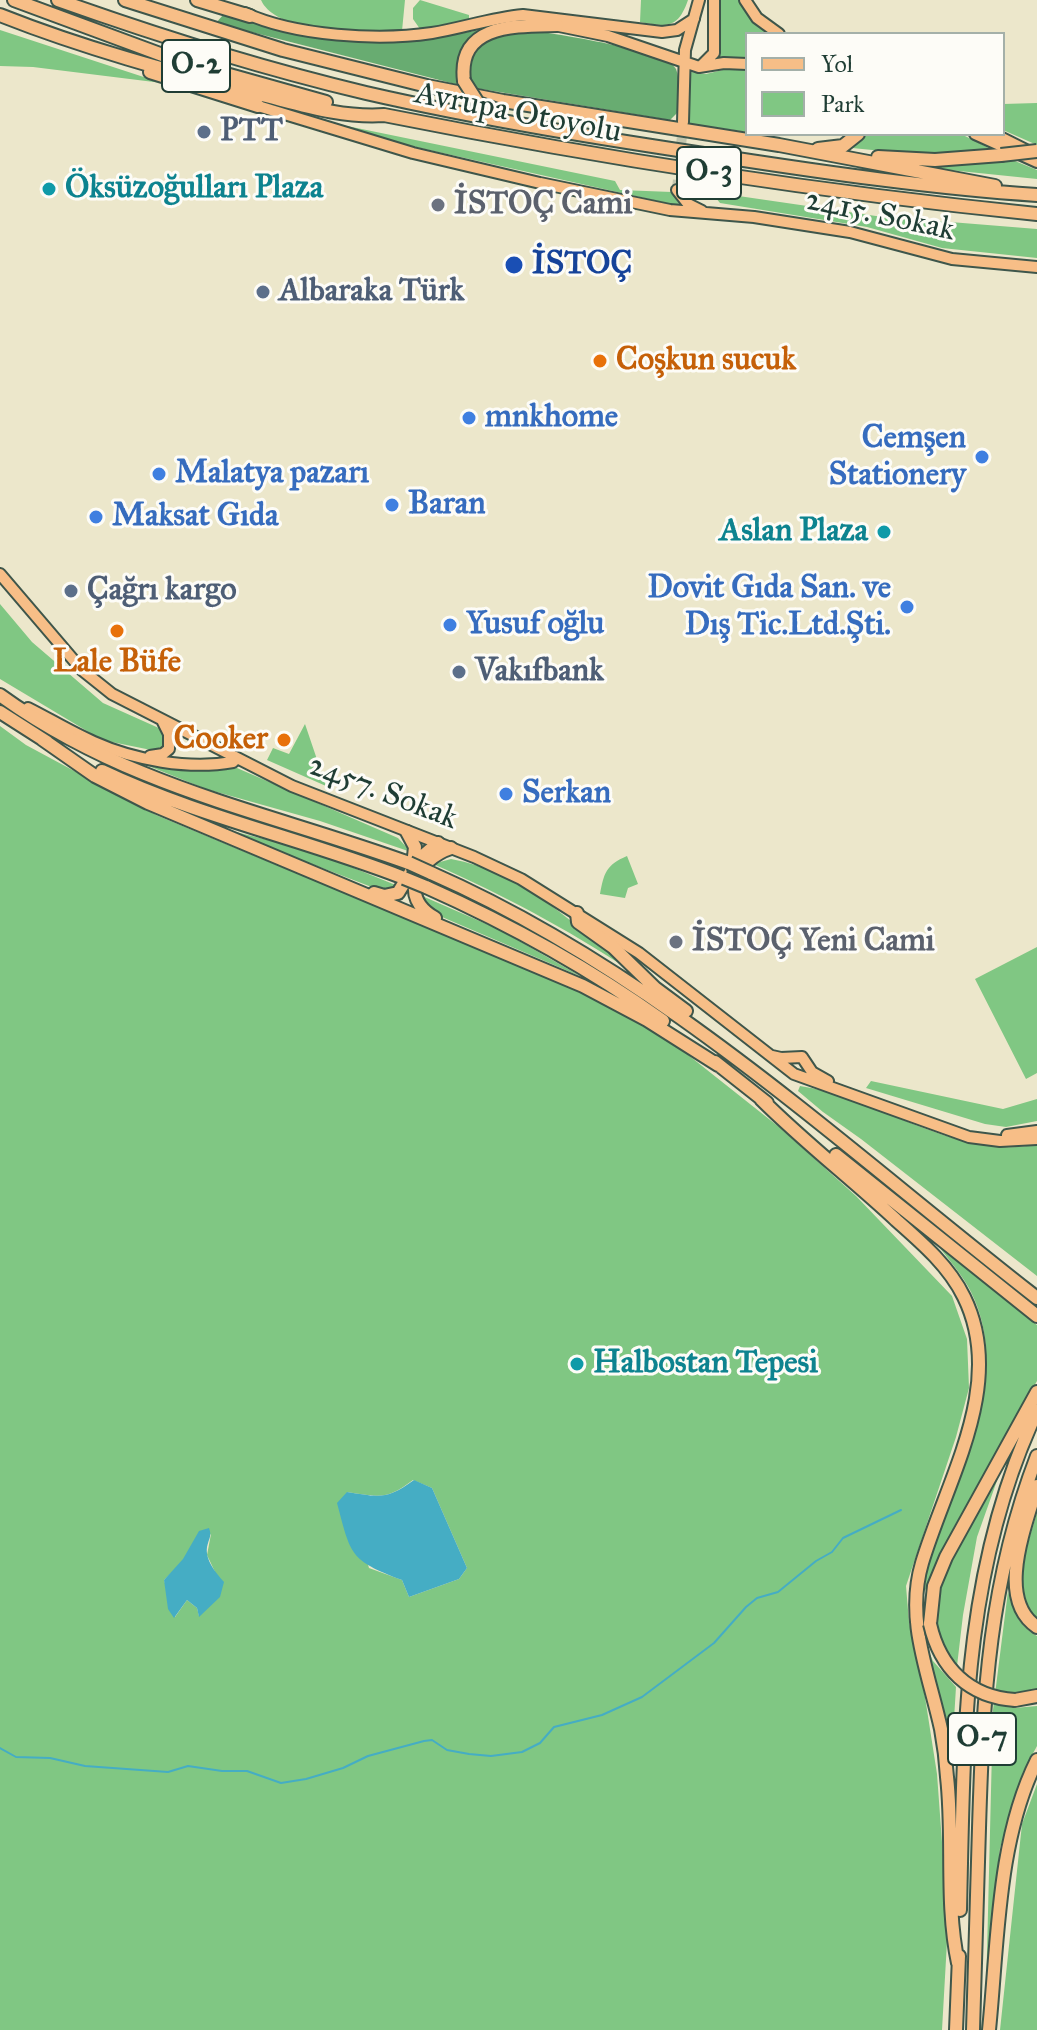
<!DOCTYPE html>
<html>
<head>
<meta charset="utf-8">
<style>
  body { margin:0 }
  #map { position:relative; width:1037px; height:2030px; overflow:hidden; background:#ece7cb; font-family:"IM FELL Great Primer",serif }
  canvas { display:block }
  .legend { position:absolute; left:745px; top:32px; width:260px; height:104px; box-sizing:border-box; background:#fdfcf7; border:2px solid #a4b0a9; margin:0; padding:10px 14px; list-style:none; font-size:24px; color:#1f3d34 }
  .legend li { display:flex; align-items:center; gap:16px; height:40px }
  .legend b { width:40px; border:2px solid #a4b0a9 }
</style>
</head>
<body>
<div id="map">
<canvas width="1037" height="2030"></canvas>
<ul class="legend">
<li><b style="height:10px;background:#f7be87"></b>Yol</li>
<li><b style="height:22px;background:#80c783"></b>Park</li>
</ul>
</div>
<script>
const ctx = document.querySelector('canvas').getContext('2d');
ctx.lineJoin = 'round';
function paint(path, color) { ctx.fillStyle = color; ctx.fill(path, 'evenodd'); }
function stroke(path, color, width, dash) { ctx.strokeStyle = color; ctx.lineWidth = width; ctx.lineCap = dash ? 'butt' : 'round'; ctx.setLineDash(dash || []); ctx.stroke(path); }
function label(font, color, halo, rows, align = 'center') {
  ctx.font = font + ' "IM FELL Great Primer",serif'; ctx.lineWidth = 6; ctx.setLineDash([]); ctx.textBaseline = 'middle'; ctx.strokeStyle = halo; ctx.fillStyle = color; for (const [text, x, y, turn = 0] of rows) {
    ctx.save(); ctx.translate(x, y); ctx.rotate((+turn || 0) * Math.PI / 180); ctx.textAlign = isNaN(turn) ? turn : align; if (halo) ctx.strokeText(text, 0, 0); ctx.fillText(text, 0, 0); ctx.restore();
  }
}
paint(new Path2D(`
  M261,0H405L402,31C369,32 277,36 261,0Z
  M420,0L469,15V21L420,29L413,19V8Z
  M641,0H688C678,29 667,27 640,22Z
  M718,0H741L745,11L770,34H747V59L718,57Z
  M0,30L162,83L33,67L0,66Z
  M731,68L747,70V132L686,123L691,72L706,74Z
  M1037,103V145L1003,130V104Z
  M347,126L615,181L620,190L672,192L680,206L420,148L345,129Z
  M864,134H961L991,149L923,155L852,148Z
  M1010,159L1037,170V179L930,168Z
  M711,192L876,216L1037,229V258L942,248L867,227L720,203Z
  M0,604L32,642L103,703L161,729L164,744L156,751L102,740L0,679Z
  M305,724L326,786L267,760L273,748L289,754Z
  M0,726L26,745L156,815L602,1000L668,1039L779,1127L856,1196L952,1296L967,1339L969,1388L956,1437L906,1586L909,1622L925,1697L937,1774L948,1924L942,2030H0ZM413,1480L432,1488L467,1568L459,1579L409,1597L402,1580L369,1568L347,1492C379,1497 387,1500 413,1480ZM211,1534L207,1555L215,1572L199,1616L197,1608L187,1600L175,1617L164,1580Z
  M146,765L223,769L237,768L398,838L411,852L320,821L206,789Z
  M216,827L312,851L398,886L388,890L369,886Z
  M627,856L638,884L628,888L625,898L600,894C604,873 606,865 627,856Z
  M451,859C521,871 578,927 631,971C565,928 504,895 433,864Z
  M420,895L500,930L582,977L442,917L430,910Z
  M1037,947V1073L1026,1079L975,979Z
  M871,1081L1003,1109L1037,1099V1121L1006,1127L985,1124L866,1088Z
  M800,1086C876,1097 960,1162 1037,1144V1276L861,1139L823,1112L798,1091Z
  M939,1247L1037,1325V1381L954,1527L925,1591C923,1573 936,1546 942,1527C964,1452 1010,1371 971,1292C963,1276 950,1261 939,1247Z
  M999,1475L977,1537L963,1615L957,1666C950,1656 941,1646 938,1634C925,1586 976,1516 999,1475Z
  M1037,1512V1619C1008,1589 1028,1547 1037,1512Z
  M1008,1591C1013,1611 1018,1625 1037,1636V1690L1014,1695V1708L1037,1706V1746L1023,1772L1000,1848L986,1993L993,1710Z
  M928,1650L933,1661L956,1687L952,1752Z
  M1037,1784V2030H1000L1022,1824Z`), '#80c783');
paint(new Path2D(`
  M223,15L338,41L428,39L480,30L481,32C463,45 457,63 459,85L216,23Z
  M530,30C553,34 668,50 676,69C681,80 677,100 677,113L670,120L475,88C468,79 469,73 471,63C476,36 508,33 530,30Z`), '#68ac71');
paint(new Path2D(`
  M414,1480L432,1488L467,1568L459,1579L409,1597L402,1580C349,1560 351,1555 337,1503L347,1492C379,1497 387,1500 414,1480Z
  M209,1528C212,1536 209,1538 207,1547C205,1560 216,1573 224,1582L220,1597L199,1617L197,1608L187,1600L174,1618L168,1609L164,1580L183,1559L199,1531Z`), '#45adc4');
stroke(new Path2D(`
  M0,1748L16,1757L50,1758L85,1766L168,1772L188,1766L222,1771H247L281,1783L306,1779L343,1768L368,1756L424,1741L432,1740L447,1750L469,1754L491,1756L522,1752L540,1743L554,1727L602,1715L642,1697L714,1643L746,1607L757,1598L778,1592L816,1561L832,1552L843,1538L901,1510`), '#45adc4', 2);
stroke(new Path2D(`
  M677,190L683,124`), '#c3c5ad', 10, [10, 5]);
const major = new Path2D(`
  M745,0L757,18L779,34
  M245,13C295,36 378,41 432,33C463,28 491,18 523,15L662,32L677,30L694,19
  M554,25L608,36L699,67L724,63L747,64
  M701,66L714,53V0
  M258,106L413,153L540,183L670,210L754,217L850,232L952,259L1037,267
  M683,122L685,50L699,0
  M975,134L1037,162
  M994,134L1032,153
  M677,190L688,204L702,211
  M0,574L82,670L112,694L292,786L474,857L521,879L639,953L794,1074L969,1137L1000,1141L1037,1139
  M28,708C50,719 71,732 94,742C134,760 189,770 233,762L237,758
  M150,756L163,754L169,749V734L162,720
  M772,1056L781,1058L802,1057L812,1072L828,1081
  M1007,1135L1037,1131`);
const highway = new Path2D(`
  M14,0L176,60L326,102
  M58,0C159,36 261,68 366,93C484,120 604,139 724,157C828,173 932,188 1037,195
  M125,0L283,50L427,86L503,101L779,145L995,186
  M197,0L250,16
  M0,15C83,48 171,72 258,94C299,104 341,118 384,115C600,158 817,192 1037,214
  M150,72L258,106
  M464,81C457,23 517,26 557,25
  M818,149L843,146L858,134
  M878,157L935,160L1001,155
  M0,695C127,787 265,811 409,863
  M0,712L47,742
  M42,739L95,776L148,803L583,986L647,1020L718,1065
  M102,771C199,817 304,839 404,878
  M407,832L415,847L413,866
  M431,873C659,973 843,1147 1037,1298
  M426,887C509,924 589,968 663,1021
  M374,893L384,896L398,893L418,860L438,843
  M577,913L578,922L613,947L655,988L686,1011
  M435,918C398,897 417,859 451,848
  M715,1062L767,1103
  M761,1099C804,1142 852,1179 896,1220C921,1242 949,1266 964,1297C1007,1384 947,1479 922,1563C905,1620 929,1674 941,1729C944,1745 946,1761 947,1777C954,1838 945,1902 958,1963
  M836,1155L1037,1316
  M1037,1486C1026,1525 995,1599 1037,1627
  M930,1624L934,1586L946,1557L1037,1392
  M1015,1700L1037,1696
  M960,1910C964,1738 962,1570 1037,1411
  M956,2030L959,1956
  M973,2030C975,1963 977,1895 979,1828C983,1696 989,1581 1037,1456
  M989,2030C998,1942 997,1840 1037,1760`);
stroke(major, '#3e564b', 14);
stroke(highway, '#3e564b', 16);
stroke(major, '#f7be87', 10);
stroke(highway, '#f7be87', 12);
const highwayBridge = new Path2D(`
  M464,81L478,103L500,111
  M1001,155L1037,151
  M409,863L431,873
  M404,878L426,887
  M930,1624C940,1668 969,1697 1015,1700`);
stroke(highwayBridge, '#3e564b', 16, []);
stroke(highwayBridge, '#f7be87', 12);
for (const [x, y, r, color] of [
  [204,132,8,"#5c6f8a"],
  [49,189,8,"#0f9aa8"],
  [438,205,8,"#6b7280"],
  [514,265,10,"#1a4fb4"],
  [263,292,8,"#5c6f8a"],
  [600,361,8,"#e8710a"],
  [469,418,8,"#3f7fe0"],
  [982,457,8,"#3f7fe0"],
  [159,474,8,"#3f7fe0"],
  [392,505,8,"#3f7fe0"],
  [96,517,8,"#3f7fe0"],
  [884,532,8,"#0f9aa8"],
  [71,591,8,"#5c6f8a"],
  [907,607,8,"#3f7fe0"],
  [450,625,8,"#3f7fe0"],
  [117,631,8,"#e8710a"],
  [459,672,8,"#5c6f8a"],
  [284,740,8,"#e8710a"],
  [506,794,8,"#3f7fe0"],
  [676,942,8,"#6b7280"],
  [577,1364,8,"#0f9aa8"]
]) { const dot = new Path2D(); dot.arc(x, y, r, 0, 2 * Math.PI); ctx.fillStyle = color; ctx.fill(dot); stroke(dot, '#fdfcf7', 3); }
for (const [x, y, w] of [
  [196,66,68],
  [709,173,64],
  [982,1739,68]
]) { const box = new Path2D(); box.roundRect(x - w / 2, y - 26, w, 52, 6); ctx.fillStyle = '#fdfcf7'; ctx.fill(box); stroke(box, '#1f3d34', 2); }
label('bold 30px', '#1f3d34', null, [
  ["O-2",196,66],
  ["O-3",709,173],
  ["O-7",982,1739]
]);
label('32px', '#1f3d34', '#fdfcf7', [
  ["Avrupa Otoyolu",518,114,11],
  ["2415. Sokak",880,216,12],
  ["2457. Sokak",383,793,21]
]);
label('bold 32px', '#4e5e75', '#fdfcf7', [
  ["PTT",220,132],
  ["Albaraka Türk",279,292],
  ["Çağrı kargo",87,591],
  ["Vakıfbank",475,672]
], 'left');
label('bold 32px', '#0d838f', '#fdfcf7', [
  ["Öksüzoğulları Plaza",65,189],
  ["Aslan Plaza",868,532,"right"],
  ["Halbostan Tepesi",593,1364]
], 'left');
label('bold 32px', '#5b616d', '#fdfcf7', [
  ["İSTOÇ Cami",454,205],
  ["İSTOÇ Yeni Cami",692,942]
], 'left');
label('bold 32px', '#164399', '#fdfcf7', [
  ["İSTOÇ",532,265]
], 'left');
label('bold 32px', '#c56008', '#fdfcf7', [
  ["Coşkun sucuk",616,361],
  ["Lale Büfe",117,663,"center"],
  ["Cooker",268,740,"right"]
], 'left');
label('bold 32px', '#366cbe', '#fdfcf7', [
  ["mnkhome",485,418],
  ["Cemşen",966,439,"right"],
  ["Stationery",966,476,"right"],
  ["Malatya pazarı",175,474],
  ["Baran",408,505],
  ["Maksat Gıda",112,517],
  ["Dovit Gıda San. ve",891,589,"right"],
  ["Dış Tic.Ltd.Şti.",891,626,"right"],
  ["Yusuf oğlu",466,625],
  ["Serkan",522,794]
], 'left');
</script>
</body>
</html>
